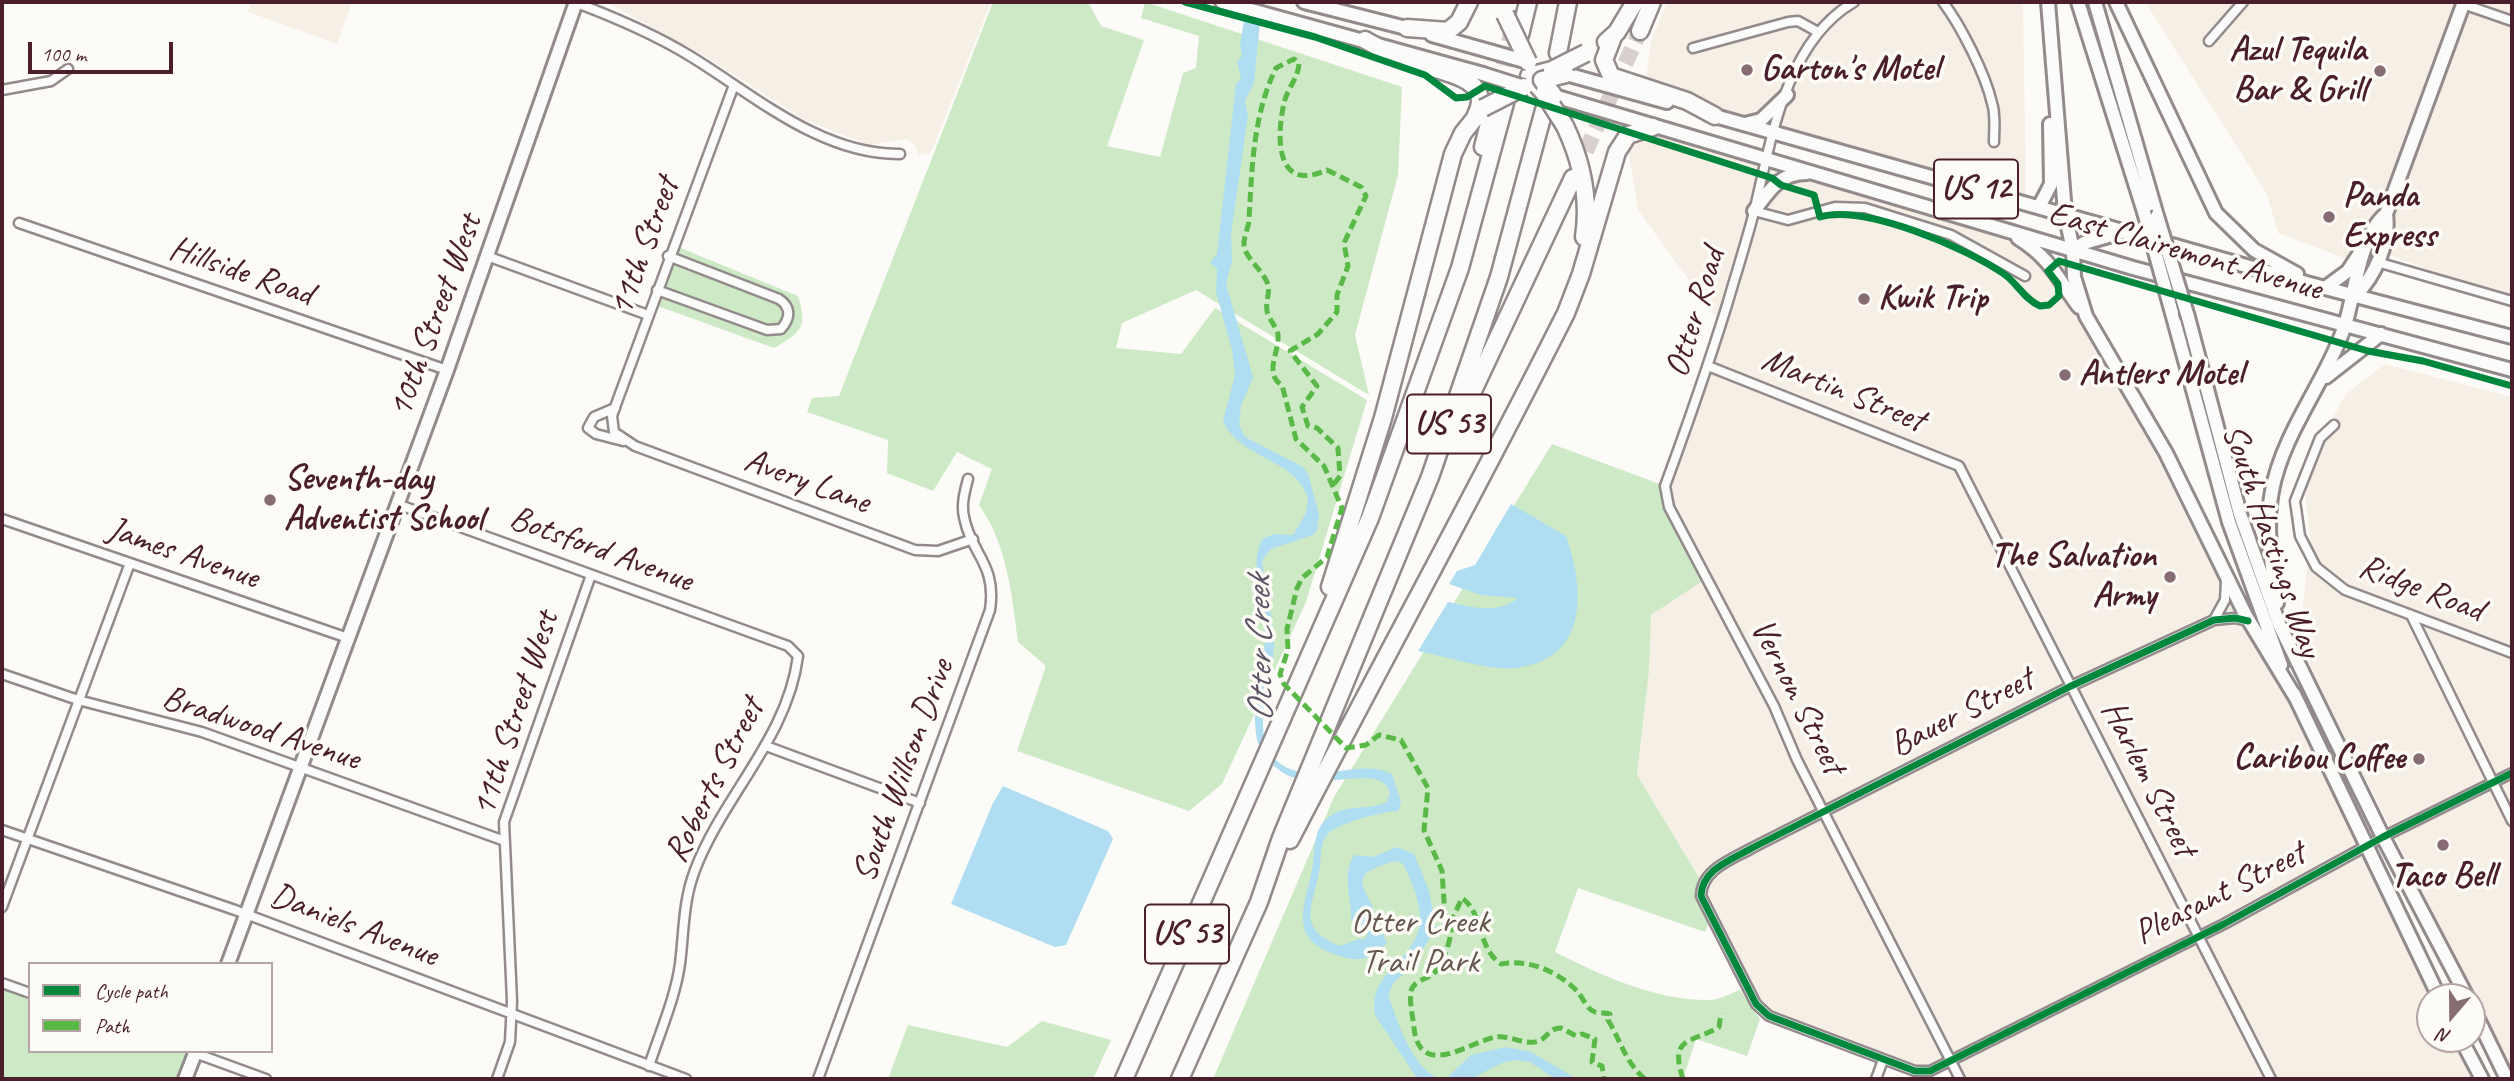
<!DOCTYPE html>
<html>
<head>
<meta charset="utf-8">
<style>
  body { margin:0 }
  #map { position:relative; width:2514px; height:1081px; overflow:hidden; background:#fcfbf8; font-family:Caveat,sans-serif }
  canvas { display:block }
  .frame { position:absolute; inset:0; border:4px solid #4a1f2b; pointer-events:none }
  .legend { position:absolute; left:28px; top:962px; width:245px; height:91px; box-sizing:border-box; background:#fdfcf7; border:2px solid #b5a4a5; margin:0; padding:9px 12px; list-style:none; font-size:21px; color:#4a1f2b }
  .legend li { display:flex; align-items:center; gap:14px; height:35px }
  .legend b { width:35px; border:2px solid #b5a4a5 }
  .north { position:absolute; left:2416px; top:983px; width:70px; height:70px; box-sizing:border-box; background:#fdfcf7; border:2px solid #b5a4a5; border-radius:50%; rotate:200deg; font-size:19px; font-weight:700; line-height:28px; text-align:center; color:#4a1f2b }
  .north::after { content:''; display:block; margin:auto; width:24px; height:32px; background:#886c73; clip-path:polygon(50% 0,100% 100%,50% 72%,0 100%) }
  .scale { position:absolute; left:28px; top:42px; width:145px; height:32px; box-sizing:border-box; border:4px solid #4a1f2b; border-top:0; padding-left:9px; font-size:21px; line-height:24px; white-space:nowrap; color:#4a1f2b; -webkit-text-stroke:5px #fdfcf7; paint-order:stroke }
</style>
</head>
<body>
<div id="map">
<canvas width="2514" height="1081"></canvas>
<div class="frame"></div>
<ul class="legend">
<li><b style="height:9px;background:#00873e"></b>Cycle path</li>
<li><b style="height:9px;background:#58b947"></b>Path</li>
</ul>
<div class="north">N</div>
<div class="scale">100 m</div>
</div>
<script>
const ctx = document.querySelector('canvas').getContext('2d');
ctx.lineJoin = 'round';
function paint(path, color) { ctx.fillStyle = color; ctx.fill(path, 'evenodd'); }
function stroke(path, color, width, dash) { ctx.strokeStyle = color; ctx.lineWidth = width; ctx.lineCap = dash ? 'butt' : 'round'; ctx.setLineDash(dash || []); ctx.stroke(path); }
function label(font, color, halo, rows, align = 'center') {
  ctx.font = font + ' Caveat,sans-serif'; ctx.lineWidth = 7; ctx.setLineDash([]); ctx.textBaseline = 'middle'; ctx.strokeStyle = halo; ctx.fillStyle = color; for (const [text, x, y, turn = 0] of rows) {
    ctx.save(); ctx.translate(x, y); ctx.rotate((+turn || 0) * Math.PI / 180); ctx.textAlign = isNaN(turn) ? turn : align; if (halo) ctx.strokeText(text, 0, 0); ctx.fillText(text, 0, 0); ctx.restore();
  }
}
paint(new Path2D(`
  M251,2H352L337,44L248,12Z
  M606,2H991L931,153L918,155L915,146L906,139L869,145L803,119L703,55Z
  M1667,2H2023L2026,203L1644,95L1651,41Z
  M2145,2H2512V301L2376,250L2354,245L2347,259L2278,233L2267,194Z
  M1647,132L1676,134L2021,240L2086,316L2265,650L2439,997H2430V1039H2461L2482,1079H1961L1951,1061L1930,1071L1883,1060L1769,1016L1756,1004L1700,879L1637,775L1649,671L1651,615L1669,507L1665,486L1720,323L1638,210L1627,142Z
  M2385,364L2512,397V1071L2294,636L2300,633L2310,539L2303,474L2345,395Z`), '#f6efe5');
paint(new Path2D(`
  M993,2H1088L1101,26L1144,40L1107,146L1160,157L1183,73L1196,68L1199,36L1141,18L1145,2L1402,87L1398,175L1355,335L1369,395L1196,290L1122,323L1116,348L1181,354L1215,308L1367,400L1306,602L1222,784L1189,811L1017,751L1046,666L1018,642C1012,595 1007,544 979,505L992,469L957,452L933,491L887,473L888,440L807,412L812,398L839,396Z
  M673,245L798,296C808,328 801,332 774,348L652,304Z
  M1552,444L1665,486L1669,507L1707,578L1651,615L1649,671L1637,775L1700,879L1699,901L1709,922L1705,932L1578,888L1555,952C1600,975 1657,1001 1710,1000C1719,1000 1731,993 1740,990L1760,1019L1747,1056L1696,1039L1683,1079H1213L1334,797Z
  M2,983L30,993V1051H189L185,1079H2Z
  M1042,1021L1111,1040L1093,1079H888L908,1025L1007,1047Z`), '#cee9c5');
paint(new Path2D(`
  M1247,2H1262L1254,83L1245,101L1248,116L1231,234L1232,261L1226,284L1253,377L1241,406L1239,425L1245,437L1303,467L1308,474L1319,514L1317,530L1313,535L1271,549L1262,561C1265,590 1274,618 1274,646C1273,683 1239,754 1296,771C1327,780 1363,759 1392,774L1401,802L1398,811C1382,812 1336,823 1327,835C1319,844 1322,860 1319,872C1313,907 1295,929 1341,946L1358,939H1365L1368,932L1351,920C1352,895 1341,877 1354,855L1373,857L1397,847L1414,854L1429,891L1436,928L1413,966L1394,982L1388,995C1398,1022 1411,1068 1440,1079L1417,1078L1375,1015C1367,968 1421,962 1420,916C1420,901 1410,878 1404,865C1397,859 1391,862 1383,865C1339,879 1380,896 1375,926L1380,928L1387,943C1372,959 1360,963 1340,956C1287,940 1304,909 1312,870C1316,849 1311,825 1335,813C1351,805 1370,810 1387,802L1390,792C1377,759 1313,799 1278,769C1267,761 1257,747 1256,734C1254,715 1255,693 1258,675C1260,664 1264,654 1265,643C1266,607 1247,574 1262,539L1274,534L1293,535L1306,513L1308,498C1296,458 1239,459 1223,421L1235,375L1232,350L1216,292L1217,269L1210,263L1217,254L1236,84L1241,79L1237,61L1242,56L1240,45Z
  M1511,504L1566,536C1585,589 1589,660 1515,668C1488,671 1445,656 1418,651L1448,602C1473,607 1497,615 1518,598L1481,595L1449,584L1457,571L1475,565Z
  M1003,786L1108,831L1113,839L1066,945L1055,947L951,904L993,803Z
  M1506,1047L1531,1052L1577,1079H1555L1530,1062L1516,1060L1502,1063L1471,1079H1441L1448,1077L1471,1055Z`), '#afdef2');
stroke(new Path2D(`
  M1492,112L1514,22
  M1576,173L1640,31`), '#d8cfcf', 16, [16, 8]);
const street = new Path2D(`
  M574,2C614,17 654,34 690,56C754,95 821,155 900,154
  M1854,2C1785,42 1771,141 1754,212C1746,243 1736,274 1727,305C1708,366 1687,426 1665,486L1669,507L1774,706L1797,760L1960,1079
  M1943,2C1961,26 1985,73 1992,103C1996,115 1994,129 1994,142
  M2463,4L2512,21
  M2209,41L2243,2
  M1693,48L1788,22L1798,21L1818,32
  M734,85L618,399L612,416L614,432L635,446L915,550L938,551L973,539
  M2,90L51,81L68,69
  M1754,211L1788,220L1835,207L1865,208L1951,235L2025,276
  M19,223L447,370
  M487,256L648,315
  M2377,262L2512,301
  M657,290L767,330L781,329C791,318 791,307 779,299L668,256
  M1708,366L1959,466L2271,1079
  M615,408L594,417L588,428L596,434L623,441
  M2334,425L2320,438L2295,501L2300,536L2316,567L2345,590L2512,653
  M397,504L788,646L798,656C788,737 723,796 695,870C683,901 684,932 680,964C675,999 660,1032 649,1066
  M2,519L348,638
  M2411,615L2512,821
  M2214,620L2225,600L2226,581
  M2248,621L2235,618L2214,620L2071,686L1752,848C1731,860 1702,869 1701,896L1756,1004L1769,1016L1915,1071H1930L2224,924L2383,837L2512,773
  M2,674L78,700L202,732L502,840
  M766,746L920,803
  M2,830L235,910L686,1079
  M2,907L130,563
  M2,983L30,993
  M192,1052L266,1079
  M497,1079L510,1042L512,1001L504,822L591,575
  M818,1079L990,610C997,564 971,554 964,517C961,504 965,491 968,479
  M1876,1079L1883,1060`);
const secondary = new Path2D(`
  M2355,296C2375,276 2390,243 2386,214L2464,2
  M2345,325C2355,294 2359,236 2386,214
  M228,964L447,370L576,2
  M185,1079L196,1051`);
const primary = new Path2D(`
  M1222,2L1483,74
  M1304,2L1414,30
  M2048,2L2065,213L2073,250L2074,277L2086,316L2166,453L2245,614L2297,700
  M2078,2L2144,212
  M2095,2L2157,216
  M2116,2L2216,213L2254,250L2297,274
  M1432,35L1489,51
  M1566,74L1667,102
  M1554,96L2133,268L2512,370
  M1708,114L2310,284L2512,337
  M1745,124L1761,120L1787,95
  M2039,207L2051,184L2050,124
  M1754,211C1769,191 1779,173 1807,173
  M2018,238C2051,259 2056,276 2079,307
  M2073,250L2084,243L2126,231
  M2325,288L2348,271L2371,236
  M2172,313L2229,522L2281,665
  M2188,317L2240,514L2279,624L2383,837L2467,997
  M2326,377L2381,334
  M2277,603C2272,567 2265,528 2272,491C2283,432 2326,382 2345,325
  M2294,694L2439,997
  M2472,1007L2507,1079
  M2461,1039L2482,1079`);
const highway = new Path2D(`
  M1407,28L1448,31L1459,22L1469,2
  M1640,31L1652,2
  M1520,35L1528,2
  M1613,37L1604,60L1611,76L1687,101L1715,116
  M1365,40C1380,48 1394,57 1410,62C1435,71 1496,76 1476,115
  M1606,42L1617,32L1635,2
  M1558,53L1568,2
  M1544,93L1529,76L1552,70
  M1565,126C1582,162 1590,198 1584,237
  M1483,147L1492,112
  M1463,412L1573,178
  M1330,587L1383,418L1453,154L1463,133L1483,108
  M1290,840C1381,664 1477,490 1566,313L1581,274L1617,152L1628,135L1653,127
  M1124,1079L1370,518L1460,268L1505,103
  M1180,1079L1259,902L1281,838L1430,477L1499,277L1544,110`);
stroke(street, '#928a8b', 13);
stroke(secondary, '#928a8b', 18);
stroke(primary, '#928a8b', 18);
stroke(highway, '#928a8b', 21);
stroke(street, '#fbfbf9', 8);
stroke(secondary, '#fbfbf9', 12);
stroke(primary, '#fbfbf9', 12);
stroke(highway, '#fbfbf9', 16);
const primaryBridge = new Path2D(`
  M1489,51L1528,62
  M1483,74L1524,87
  M2144,212L2172,313
  M2157,216L2188,317`);
const highwayBridge = new Path2D(`
  M1505,14L1528,62
  M1552,70L1586,53
  M1544,93L1565,126
  M1554,96L1542,80L1566,74
  M1483,108L1524,87`);
stroke(primaryBridge, '#928a8b', 18, []);
stroke(highwayBridge, '#928a8b', 21, []);
stroke(primaryBridge, '#fbfbf9', 12);
stroke(highwayBridge, '#fbfbf9', 16);
stroke(new Path2D(`
  M1334,484L1340,476L1338,448L1317,428L1308,426L1302,407L1317,386L1290,351L1318,334L1337,312V295L1348,266L1344,243L1366,196L1361,187L1327,170C1276,193 1276,139 1284,103C1287,89 1299,77 1299,63L1294,59L1276,68C1253,115 1252,168 1249,219C1249,229 1241,240 1245,250C1250,261 1260,269 1266,280C1272,291 1265,300 1267,311C1269,320 1277,327 1278,335C1280,351 1263,374 1282,385L1296,439L1324,466L1342,508L1327,557L1302,578L1297,588L1287,629L1288,650L1280,674L1284,684L1346,748L1366,745L1379,735L1401,740L1428,788L1424,830L1442,871L1445,916L1451,931C1450,943 1443,962 1436,971C1429,980 1414,979 1411,991C1409,1002 1413,1017 1414,1028C1420,1081 1471,1041 1496,1037C1510,1035 1526,1046 1539,1041C1548,1037 1549,1028 1561,1028L1576,1036L1582,1034L1595,1039L1592,1062L1602,1066L1604,1079
  M1450,924L1462,898C1484,914 1477,948 1501,964C1529,959 1557,971 1577,991C1583,997 1586,1009 1595,1012C1598,1014 1605,1012 1610,1014L1608,1020C1621,1041 1625,1062 1645,1079
  M1683,1079C1669,1036 1690,1044 1719,1027L1721,1013`), '#58b947', 5, [10, 5]);
stroke(new Path2D(`
  M1185,2L1315,37L1425,75L1456,98L1467,97L1485,86L1772,178L1781,185L1814,195L1820,217C1864,204 1967,248 2004,274C2017,283 2025,300 2040,306L2049,305L2059,296L2058,284L2048,271L2059,261L2368,351L2423,361L2512,386
  M2248,621L2235,618L2214,620L2071,686L1752,848C1731,860 1702,869 1701,896L1756,1004L1769,1016L1915,1071H1930L2224,924L2383,837L2512,773`), '#00873e', 7);
for (const [x, y, r, color] of [
  [1747,70,7,"#886c73"],
  [2380,71,7,"#886c73"],
  [2329,217,7,"#886c73"],
  [1864,299,7,"#886c73"],
  [2065,375,7,"#886c73"],
  [270,500,7,"#886c73"],
  [2170,577,7,"#886c73"],
  [2419,759,7,"#886c73"],
  [2443,845,7,"#886c73"]
]) { const dot = new Path2D(); dot.arc(x, y, r, 0, 2 * Math.PI); ctx.fillStyle = color; ctx.fill(dot); stroke(dot, '#fdfcf7', 2.5); }
for (const [x, y, w] of [
  [1976,189,84],
  [1449,424,84],
  [1187,934,84]
]) { const box = new Path2D(); box.roundRect(x - w / 2, y - 29.5, w, 59, 5); ctx.fillStyle = '#fdfcf7'; ctx.fill(box); stroke(box, '#4a1f2b', 2); }
label('bold 33px', '#4a1f2b', null, [
  ["US 12",1976,189],
  ["US 53",1449,424],
  ["US 53",1187,934]
]);
label('bold 35px', '#4a1f2b', '#fdfcf7', [
  ["Azul Tequila",2366,51,"right"],
  ["Bar & Grill",2366,91,"right"],
  ["Garton's Motel",1761,70],
  ["Panda",2343,197],
  ["Express",2343,237],
  ["Kwik Trip",1878,299],
  ["Antlers Motel",2079,375],
  ["Seventh-day",284,480],
  ["Adventist School",284,520],
  ["The Salvation",2156,557,"right"],
  ["Army",2156,597,"right"],
  ["Caribou Coffee",2405,759,"right"],
  ["Taco Bell",2443,877,"center"]
], 'left');
label('35px', '#4a1f2b', '#fdfcf7', [
  ["11th Street",645,247,-70],
  ["East Clairemont Avenue",2185,252,16],
  ["Hillside Road",241,272,19],
  ["Otter Road",1696,313,-73],
  ["10th Street West",436,316,-70],
  ["Martin Street",1843,391,22],
  ["Avery Lane",807,482,20],
  ["South Hastings Way",2271,541,71],
  ["Botsford Avenue",601,550,20],
  ["James Avenue",183,554,19],
  ["Ridge Road",2421,589,21],
  ["Vernon Street",1797,697,63],
  ["Bauer Street",1962,713,-27],
  ["11th Street West",516,714,-72],
  ["Bradwood Avenue",261,729,18],
  ["South Willson Drive",904,771,-70],
  ["Harlem Street",2148,779,63],
  ["Roberts Street",715,781,-63],
  ["Pleasant Street",2220,894,-27],
  ["Daniels Avenue",354,926,21]
]);
label('35px', '#66574d', '#fdfcf7', [
  ["Otter Creek",1420,923],
  ["Trail Park",1420,963]
]);
label('italic 37px', '#5e5566', '#fdfcf7', [
  ["Otter Creek",1261,649,-91]
]);
</script>
</body>
</html>
